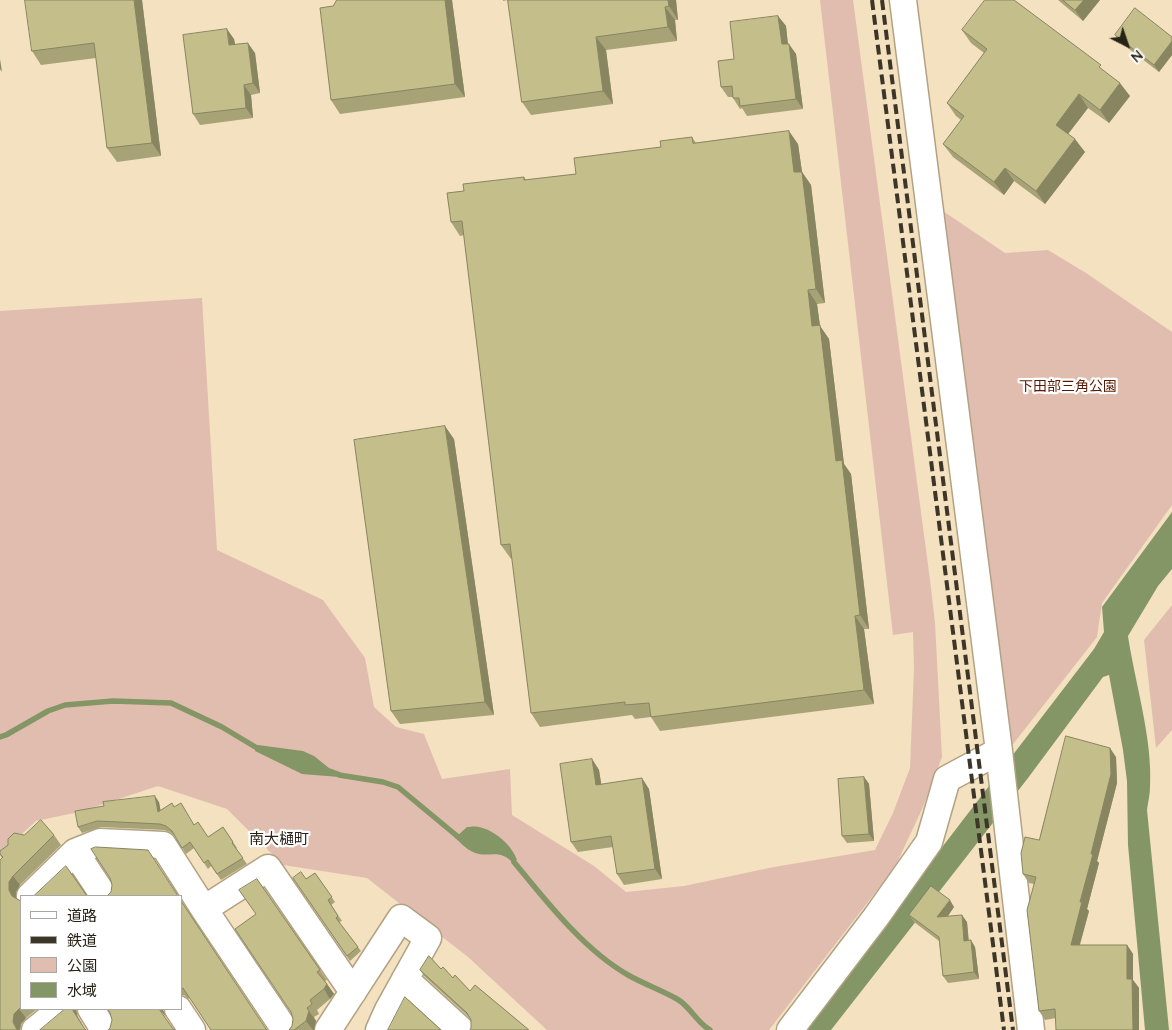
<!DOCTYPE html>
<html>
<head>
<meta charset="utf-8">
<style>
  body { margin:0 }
  #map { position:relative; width:1172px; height:1030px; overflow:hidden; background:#f3e1c0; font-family:Quicksand,"Noto Sans JP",sans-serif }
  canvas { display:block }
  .legend { position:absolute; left:20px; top:895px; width:162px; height:115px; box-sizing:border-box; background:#fff; border:1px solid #a9a7a2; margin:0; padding:6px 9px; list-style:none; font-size:15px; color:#292317 }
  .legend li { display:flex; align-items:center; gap:10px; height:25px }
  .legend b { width:25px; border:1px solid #a9a7a2 }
  .north { position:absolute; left:1102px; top:20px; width:50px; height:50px; -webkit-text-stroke:4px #fff; paint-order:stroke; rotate:139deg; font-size:14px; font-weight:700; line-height:20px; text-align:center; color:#292317 }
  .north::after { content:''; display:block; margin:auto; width:18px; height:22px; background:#292317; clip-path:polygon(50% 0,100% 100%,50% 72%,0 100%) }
</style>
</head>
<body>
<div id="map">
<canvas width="1172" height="1030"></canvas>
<ul class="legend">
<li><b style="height:6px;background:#fff"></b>道路</li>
<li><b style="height:6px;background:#3d3628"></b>鉄道</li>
<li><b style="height:14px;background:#e1bdb0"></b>公園</li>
<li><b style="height:14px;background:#859666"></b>水域</li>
</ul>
<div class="north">N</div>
</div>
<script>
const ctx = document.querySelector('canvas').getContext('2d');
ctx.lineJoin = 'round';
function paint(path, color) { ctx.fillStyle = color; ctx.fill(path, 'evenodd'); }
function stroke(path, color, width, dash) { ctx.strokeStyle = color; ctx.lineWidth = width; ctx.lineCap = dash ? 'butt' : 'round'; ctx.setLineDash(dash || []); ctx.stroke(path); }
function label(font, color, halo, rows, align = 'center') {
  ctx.font = font + ' Quicksand,"Noto Sans JP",sans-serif'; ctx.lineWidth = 4.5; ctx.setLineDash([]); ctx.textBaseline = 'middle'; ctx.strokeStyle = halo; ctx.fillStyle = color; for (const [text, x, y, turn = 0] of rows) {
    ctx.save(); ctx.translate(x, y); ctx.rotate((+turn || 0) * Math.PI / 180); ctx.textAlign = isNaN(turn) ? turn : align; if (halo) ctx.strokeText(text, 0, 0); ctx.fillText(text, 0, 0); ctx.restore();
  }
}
paint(new Path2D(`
  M820,0H853L930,580L935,623L942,757L923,807L895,867L769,1030H547L468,957L367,878L283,865L227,809L158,786L79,812L36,821L0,854V311L202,298L217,550L323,600L365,658L374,707L396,727L424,734L442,779L510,769L512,815L594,866L626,892L684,886L774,867L875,850L893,813L910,768L914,668L913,632L893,635Z
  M940,209L1005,253L1048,250L1086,273L1172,332V505L1102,603L1097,637L1010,748Z
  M1172,605V730L1156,748L1144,640Z`), '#e1bdb0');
paint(new Path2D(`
  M1172,512V569L1158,586L1128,636C1135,683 1153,740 1150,787C1150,794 1148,802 1147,810L1169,1030H1145L1128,845L1127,781L1123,750L1109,675L1103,677L1028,778L831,1030H802L1094,649L1104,632L1102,607Z
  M258,745L303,751L314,756L329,768L340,772L339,777L302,774L255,751Z
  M467,827C470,827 475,826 479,827C494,830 512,845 517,860L512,862C498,847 486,860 471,851C465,848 460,842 455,838Z`), '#859666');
stroke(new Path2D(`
  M0,737L6,735L48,711L65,705L113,701L171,703L222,727L257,748
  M339,775L383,782L398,787L457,836
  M514,862C546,901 584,950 628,975C644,984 661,990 677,999C690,1006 696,1022 710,1030`), '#859666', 5.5);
const minor = new Path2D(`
  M903,0L999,751L1031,1030
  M75,852L104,896
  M30,896L75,852L100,842L163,845L204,909L268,868L353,992
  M204,909L285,1030
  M405,979L461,1030
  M91,1009L104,1030
  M178,1009L192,1030
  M35,1030L61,1009
  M328,1030L401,918L428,938L388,1010L379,1030
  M790,1030L876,917L929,842L947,779L999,751`);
stroke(minor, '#b2a283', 29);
stroke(minor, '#fff', 26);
stroke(new Path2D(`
  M872,0L1004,1030
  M882,0L1013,1030`), '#3d3628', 4, [10, 5]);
paint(new Path2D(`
  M142,0L161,156L117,162L107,148L96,58L41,65L32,51Z
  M337,0H452L465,97L340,114L331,100L333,6Z
  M503,0H676L678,20H675L677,41L606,50L613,104L531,115L522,102L508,0L503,1Z
  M1058,0H1100L1083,21Z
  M778,16L786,26L788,44L796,54L803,109L747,116L742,108L740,109L733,98V97H728L721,87L734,59Z
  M962,30L1105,72L1130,96L1109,123L1088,108L1068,134L1085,152L1045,204L1014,181L1004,195L953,157L943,144L961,120L956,116L947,103L984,53L971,43Z
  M1115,35L1172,37V55L1159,72L1120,42Z
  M234,39L235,44L255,53L260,93L251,95L253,118L200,125L193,114Z
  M692,137L696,143L798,144L802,172L811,185L825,303L817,304L820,326L829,339L844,464L851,474L869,629H864L874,704L660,731L651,717L635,719L632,715L540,727L531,713L512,558L511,559L501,545L464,235L460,236L451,222L464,191L524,177L526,180L576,174Z
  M454,439L494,715L400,724L391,711Z
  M1116,757L1117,783L1097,861L1099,863L1087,909L1089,911L1080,945H1127L1133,954V980L1139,988V1030H1056V1018L1045,1020L1039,1011L1034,884L1029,883L1023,874L1039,840Z
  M592,759L599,770L601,784L649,789L662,879L624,885L617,874L613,847L578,852L571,842Z
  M864,777L869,784L874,841L847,843L842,836Z
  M159,802L160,810L174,807L208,837L223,827L237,848L236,849L247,864L221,880L211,866L208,869L194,848L186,854L175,836L170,832L164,830L101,827L82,833L78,827Z
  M24,835H54L61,845L20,885L16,892V899L19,900L21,901V1009H37L26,1018L21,1024L20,1030L2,858L0,855Z
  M315,873L335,902L331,905L342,921L339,922L361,951L350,961L293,878L306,879Z
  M257,879L327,980L325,981L334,994L330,999L317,1010L319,1014L314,1017L316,1021L314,1030H289L292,1026L293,1019L256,914Z
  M181,900L190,998L188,999L184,995H181Z
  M954,907L948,916L967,922L969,941L975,947L979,979L948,983L943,976L939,941L914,922L909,915Z
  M429,956L441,969L443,967L453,978L455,975L470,991L475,985L529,1030H470L471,1028V1020L470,1018L424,976L420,970Z`), '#a8a377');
paint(new Path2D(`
  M134,0H142L161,156L152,143Z
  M445,0H452L465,97L455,84Z
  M668,0H676L678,20L669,6Z
  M1084,0H1100L1083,21L1075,10Z
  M665,7L675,20L677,41L668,27Z
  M778,16L786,26L789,55L782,44Z
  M227,29L234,39L237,55L229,45Z
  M596,37L606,50L613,104L603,91Z
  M1172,41V55L1159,72L1154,65Z
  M248,43L255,53L260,93L253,83Z
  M789,44L796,54L803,109L796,99Z
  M0,59L2,72L0,69Z
  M1120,83L1130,96L1109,123L1100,110Z
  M244,85L251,95L253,118L246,108Z
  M1079,94L1088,108L1065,138L1056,125Z
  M789,131L798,144L802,172L811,185L825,303L816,289L794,172Z
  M1075,139L1085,152L1045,204L1036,191Z
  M1005,168L1014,181L1004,195L994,182Z
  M808,290L817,304L820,326L829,339L844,464L851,474L869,629L860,615L836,461L812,326Z
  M445,426L454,439L494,715L485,702Z
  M855,616L864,629L874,704L864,690Z
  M1110,748L1116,757L1117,783L1097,861L1099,863L1087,909L1089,911L1077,954L1071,945L1091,854Z
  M592,759L599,770L603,795L596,785Z
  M864,777L869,784L874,841L869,834Z
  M642,778L649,789L662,879L655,869Z
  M155,796L159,802L162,818L158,812Z
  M13,876L20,885L16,892V900L12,896L9,890V882Z
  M950,900L954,907L942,924L937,917Z
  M962,915L967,922L969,948L964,941Z
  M971,940L975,947L979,979L974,972Z
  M1127,945L1133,954V980L1139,988V1030H1133L1127,979Z
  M327,984L334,994L330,999L324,989Z
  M19,1009L26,1018L21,1024L20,1030H17L13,1022L14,1014Z
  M72,1009H76L78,1017L86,1030Z
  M159,1009H163V1010L166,1017Z
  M309,1011L316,1021L314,1030H313L306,1021Z`), '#888561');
const building = new Path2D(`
  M25,0H134L152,143L107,148L94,43L32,51Z
  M337,0H445L455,84L331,100L320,8L333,6Z
  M508,0H668L669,6L665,7L668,27L596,37L603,91L522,102Z
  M985,0H1014L1101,65L1099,67L1120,83L1100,110L1079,94L1056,125L1075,139L1036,191L1005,168L994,182L943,144L964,116L947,103L987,49L962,30Z
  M1063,0H1084L1075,10Z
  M1135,8L1172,37V41L1154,65L1115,35Z
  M778,16L782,44H789L796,99L740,106L739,98H733L732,86L721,87L718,61L734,59L730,22Z
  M227,29L229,45L248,43L253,83L244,85L246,108L193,114L183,35Z
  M789,131L794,172H802L816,289L808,290L812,326L820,325L836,461L842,460L860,615L855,616L864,690L651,717L649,703L625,705V702L531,713L510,544L501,545L462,221L451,222L447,193L464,191L463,184L524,177V180L576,174L574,158L661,147L660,141L692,137L693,143Z
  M445,426L485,702L391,711L354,440Z
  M1066,736L1110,748L1111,774L1091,854H1093L1080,902H1082L1071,945H1127V979H1132L1133,1030H1056L1055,1009L1039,1011L1027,910L1036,877L1023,874L1021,853L1025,837L1039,840Z
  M592,759L596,785L642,778L655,869L617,874L611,836L571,842L560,764Z
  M864,777L869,834L842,836L838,779Z
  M155,796L158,812L172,803L174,807L181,803L194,825L198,822L208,837L223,827L233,842L232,843L243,858L217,874L208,860L204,863L190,842L182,848L172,831L166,826L160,824L97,821L78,827L75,811L104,806L103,802Z
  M41,820L54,835L13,876L9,882V890L12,896L19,900L21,901V1007L14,1014L13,1022L17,1030H0V860L3,857L0,854V851L8,845V839L14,833L24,835Z
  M96,847L148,850L178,896H107L111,892L112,885L110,878L91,849Z
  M66,866L87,896H34Z
  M301,872L306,879L315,873L332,897L328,900L338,916L336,918L358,947L347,956L293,878Z
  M257,879L320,970L317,972L327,984L324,989L310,1000L312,1004L307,1008L309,1011L306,1021L294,1030H289L292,1026L293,1019L291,1012L235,929L256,914L239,890Z
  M931,886L950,900L937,917L962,915L964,941L971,940L974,972L943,976L939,937L909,915Z
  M181,901L266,1029L267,1030H211L183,988L181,989Z
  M429,956L441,969L443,967L453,978L455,975L470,991L475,985L529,1030H470L471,1028V1020L467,1013L420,970Z
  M405,997L441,1030H388Z
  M65,1009H72L84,1028L86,1030H40Z
  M108,1009H159L173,1029L175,1030H108L110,1028L112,1020L110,1013Z`);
paint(building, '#c3be8a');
stroke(building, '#888561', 1);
label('14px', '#581900', '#fff', [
  ["下田部三角公園",1068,387]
]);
label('15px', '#292317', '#fff', [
  ["南大樋町",279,839]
]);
</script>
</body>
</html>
